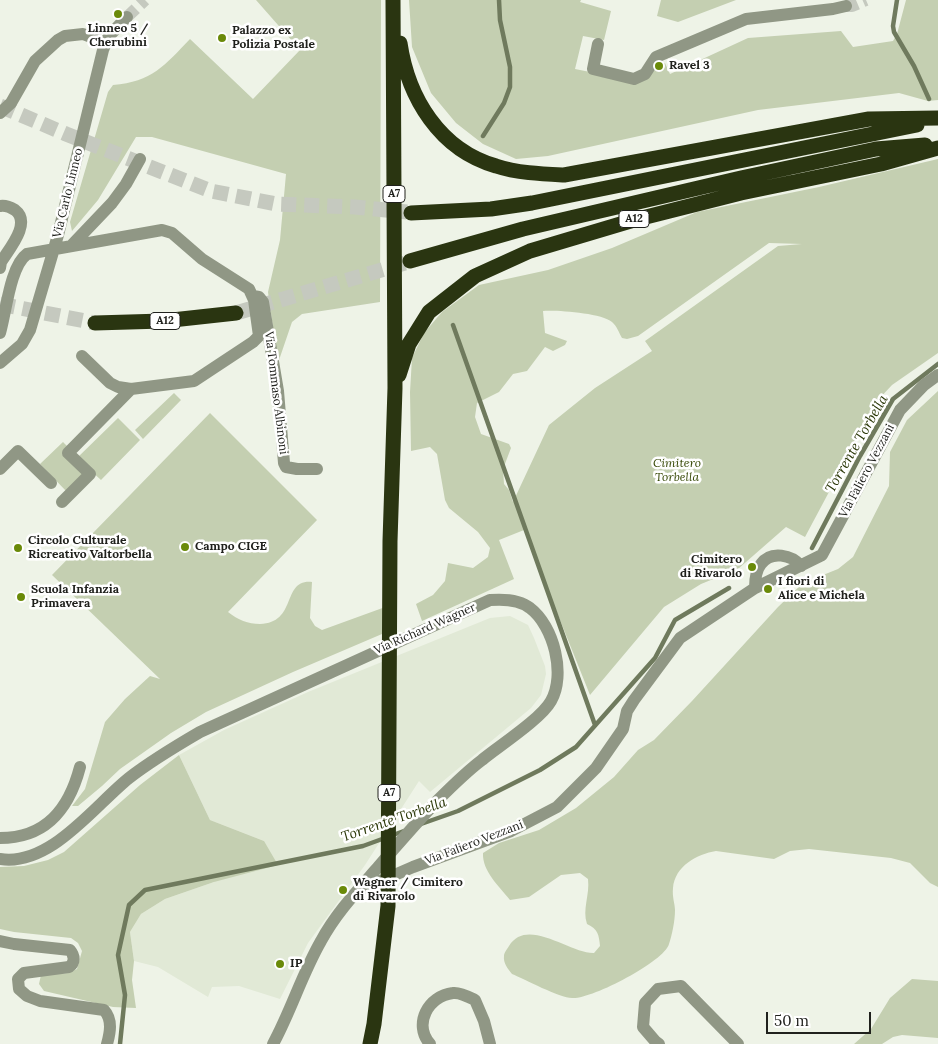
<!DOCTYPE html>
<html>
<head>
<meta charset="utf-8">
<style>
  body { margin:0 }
  #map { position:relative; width:938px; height:1044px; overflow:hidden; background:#eef3e7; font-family:Lora,serif }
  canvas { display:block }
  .scale { position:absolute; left:766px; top:1012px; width:105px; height:22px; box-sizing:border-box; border:2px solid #20211d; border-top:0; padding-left:6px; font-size:15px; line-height:18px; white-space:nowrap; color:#20211d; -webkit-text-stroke:4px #fff; paint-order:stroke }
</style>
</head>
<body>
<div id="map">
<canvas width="938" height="1044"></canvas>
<div class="scale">50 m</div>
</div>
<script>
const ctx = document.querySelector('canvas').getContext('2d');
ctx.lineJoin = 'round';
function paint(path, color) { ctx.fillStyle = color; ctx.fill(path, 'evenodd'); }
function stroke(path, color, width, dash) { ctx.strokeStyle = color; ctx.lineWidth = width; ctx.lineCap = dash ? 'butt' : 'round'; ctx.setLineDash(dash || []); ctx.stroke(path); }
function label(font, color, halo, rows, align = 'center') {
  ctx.font = font + ' Lora,serif'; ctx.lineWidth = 5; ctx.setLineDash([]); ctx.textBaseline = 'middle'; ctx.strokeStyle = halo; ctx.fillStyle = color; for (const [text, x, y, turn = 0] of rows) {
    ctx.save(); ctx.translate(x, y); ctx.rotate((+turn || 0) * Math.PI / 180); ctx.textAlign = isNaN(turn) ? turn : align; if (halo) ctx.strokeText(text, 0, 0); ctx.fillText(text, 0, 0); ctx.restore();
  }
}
paint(new Path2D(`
  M510,616L528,625L534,638L545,666L546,674L541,695L531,708L430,792L419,781L365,865L308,943L280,999L239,986L212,987L208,997L158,967L134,961L130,932L141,914L165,899L214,882L264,841L210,820L179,755L224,730L308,692L490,618Z`), '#e1e9d6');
paint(new Path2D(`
  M256,0H381L380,302L302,314L292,322L278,363L268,292L280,240L286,174L152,137H136L98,200L72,231L70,222L108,92L113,85C152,82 165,65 190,39L253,99L300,50Z
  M409,0H581L580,2L611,11L604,40L583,36L575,69L640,82C650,77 655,67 665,63L670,74L748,38L841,31L853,47L893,41L897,34L906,0H938V100L928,101L899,93L758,110L548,156L516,159L483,144L456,123L431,93L412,47Z
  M661,0H736L678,22L657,16Z
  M938,159V353L892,385L878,400L805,537L786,527L738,569L701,584L664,607L590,695L524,530L499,540L514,579L422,621L416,604L433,595L445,581L448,563L473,568L488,557L490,548L478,532L449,508L445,500L437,454L430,447L411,451L410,392L412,358L424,333L442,312L479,285L548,270L612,248L697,212L819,187ZM769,243L802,244L778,246L645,341L652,351L595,388L549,425L513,502L509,490L504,484L503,469L511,448L509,444L481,434L475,417L477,403L499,392L513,374L527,371L545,347L553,351L565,345L567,341L545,333L543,311C557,310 601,313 612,322C617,326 619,333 622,338L627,339L638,336Z
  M938,391V887L930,883L910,863L891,858L809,849L790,851L774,859L716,851C697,854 675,866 673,888C672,897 675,904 675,910C675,921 672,935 669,944C664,962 590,1000 572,998C560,998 524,979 512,974C508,969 503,963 504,956C504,953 507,949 509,946C527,916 571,954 594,953L600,946C599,935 598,929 587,924C582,909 590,895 588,879L580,873L561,875L529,897L510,900C499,886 482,871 483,853L499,843L539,830L576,808L614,777L638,750L654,740L692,701L778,607L803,583L838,569L853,557L889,486L890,452L907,420Z
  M174,393L181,400L143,439L135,430Z
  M210,413L317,520L228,612C238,620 248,624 260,624C298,623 281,579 312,582L310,618L315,626L322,630L388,606L386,624L382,634L293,672L206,712L171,733L120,769L102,786L78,806H72L85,789L105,722L125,699L150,676L160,679L52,575Z
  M118,418L140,440L101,480L77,458Z
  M63,442L70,449L86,474L67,492L40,464Z
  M179,755L210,820L264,841L278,865L214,882L165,899L141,914L130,932L134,961L132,980L136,1008L113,1007L44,991L39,984L41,975L68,973L77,969L82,951L78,943L71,938L14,932L0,929V867L24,866L48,860L64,852L140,785Z
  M912,979L938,981V1038L902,1035L893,1037L882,1044H854L871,1029L890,998Z`), '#c4cfb1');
stroke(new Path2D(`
  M897,0L893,26L894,32L914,66L929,99
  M483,136L504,103L510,87V67L500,20L499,0
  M453,325L595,725
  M812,548L860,456L893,399L938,364
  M421,824L458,811L540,770L576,747L655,658L675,620L729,588
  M120,1044L125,995L118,955L129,905L145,890L363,846L404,831`), '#6f7a5d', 4.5);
stroke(new Path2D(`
  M846,6H852L866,0
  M127,17L145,0`), '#c5c9bf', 12, [12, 6]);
stroke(new Path2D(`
  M0,106L66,134L211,191L276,204L355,207L407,212
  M0,304L95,323
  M236,313L405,263`), '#c5c9bf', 15, [15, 8]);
stroke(new Path2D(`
  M598,44L593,69L634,79L645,74L656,57L746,19L833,9L846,6
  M0,113L11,103L35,61L58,40L65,36L83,34L106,43
  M0,206C5,205 10,207 15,210C32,223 9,249 1,262L0,268
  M72,245L112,203L126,184L140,159
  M253,296L259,297L263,302L278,391L284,463L286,467L297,469H317
  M0,333C6,313 10,266 27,254L162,230L172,233L202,259L249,289L254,300L259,336L253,342L194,381L131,389L118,387L110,383L82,356
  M0,363L22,344L30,330L58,235L103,50L109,36L127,17
  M0,469L18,451L51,483
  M62,502L90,474L68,453L131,389
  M755,588C755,580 756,570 761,564C771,550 792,555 801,566
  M0,838C46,838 69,809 80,767
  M0,859C50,867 94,806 129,778C152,760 176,746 200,732L490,600C503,599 519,599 530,608C554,626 566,675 551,701C541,719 499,746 482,760C466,772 451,787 437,801C417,822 398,844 379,866C358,890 336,913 321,941C302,974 291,1011 273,1044
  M360,890L413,867L511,831L557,807L596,768L623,729L627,711L634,700L680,638L755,588L822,555L900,410L924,385L938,375
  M0,941L14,944L70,950C75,956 75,963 69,967L24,973L18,979L19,989L27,996L40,1001L104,1010C113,1020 110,1033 107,1044
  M430,1044C413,1024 428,996 453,993C460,992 469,997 475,1000L484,1021L490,1044
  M659,1044L655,1041L643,1027L645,1003L658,989L681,986L738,1044`), '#909785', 12);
stroke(new Path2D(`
  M400,43C408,98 440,150 496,166C517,173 542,174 564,175L869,119L938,118
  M411,213L491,209L532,203L917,125
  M410,261L523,229L741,178L876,149L925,145
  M95,323L163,321L236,313
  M399,375L409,344L429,312L475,276L530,251L634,220L741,193L881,164L938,148
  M370,1044L374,1024L388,906L390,541L395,388L393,0`), '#2a3511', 15);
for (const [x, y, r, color] of [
  [118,14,5,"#6a8a09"],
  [222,38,5,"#6a8a09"],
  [659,66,5,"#6a8a09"],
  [185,547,5,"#6a8a09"],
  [18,548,5,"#6a8a09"],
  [752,567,5,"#6a8a09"],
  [768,589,5,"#6a8a09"],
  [21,597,5,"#6a8a09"],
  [343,890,5,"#6a8a09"],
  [280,964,5,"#6a8a09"]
]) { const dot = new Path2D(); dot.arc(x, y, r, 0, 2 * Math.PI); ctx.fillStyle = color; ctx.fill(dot); stroke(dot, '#fff', 2); }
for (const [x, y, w] of [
  [394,194,22],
  [634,219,30],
  [165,321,30],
  [389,793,22]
]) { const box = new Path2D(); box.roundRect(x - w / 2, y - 8.5, w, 17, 4); ctx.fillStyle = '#fff'; ctx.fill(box); stroke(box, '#20211d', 1); }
label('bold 11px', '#20211d', null, [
  ["A7",394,194],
  ["A12",634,219],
  ["A12",165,321],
  ["A7",389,793]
]);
label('bold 12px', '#20211d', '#fff', [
  ["Linneo 5 /",118,29,"center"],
  ["Cherubini",118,43,"center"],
  ["Palazzo ex",232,31],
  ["Polizia Postale",232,45],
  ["Ravel 3",669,66],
  ["Circolo Culturale",28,541],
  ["Ricreativo Valtorbella",28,555],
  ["Campo CIGE",195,547],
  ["Cimitero",742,560,"right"],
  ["di Rivarolo",742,574,"right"],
  ["I fiori di",778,582],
  ["Alice e Michela",778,596],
  ["Scuola Infanzia",31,590],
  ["Primavera",31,604],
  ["Wagner / Cimitero",353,883],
  ["di Rivarolo",353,897],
  ["IP",290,964]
], 'left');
label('12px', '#20211d', '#fff', [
  ["Via Carlo Linneo",68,193,-76],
  ["Via Tommaso Albinoni",276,393,83],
  ["Via Faliero Vezzani",867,471,-62],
  ["Via Richard Wagner",425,629,-24],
  ["Via Faliero Vezzani",474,843,-21]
]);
label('italic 12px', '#364805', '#fff', [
  ["Cimitero",677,464],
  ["Torbella",677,478]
]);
label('italic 14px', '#2a3707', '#fff', [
  ["Torrente Torbella",857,444,-60],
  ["Torrente Torbella",394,820,-19]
]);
</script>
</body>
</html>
